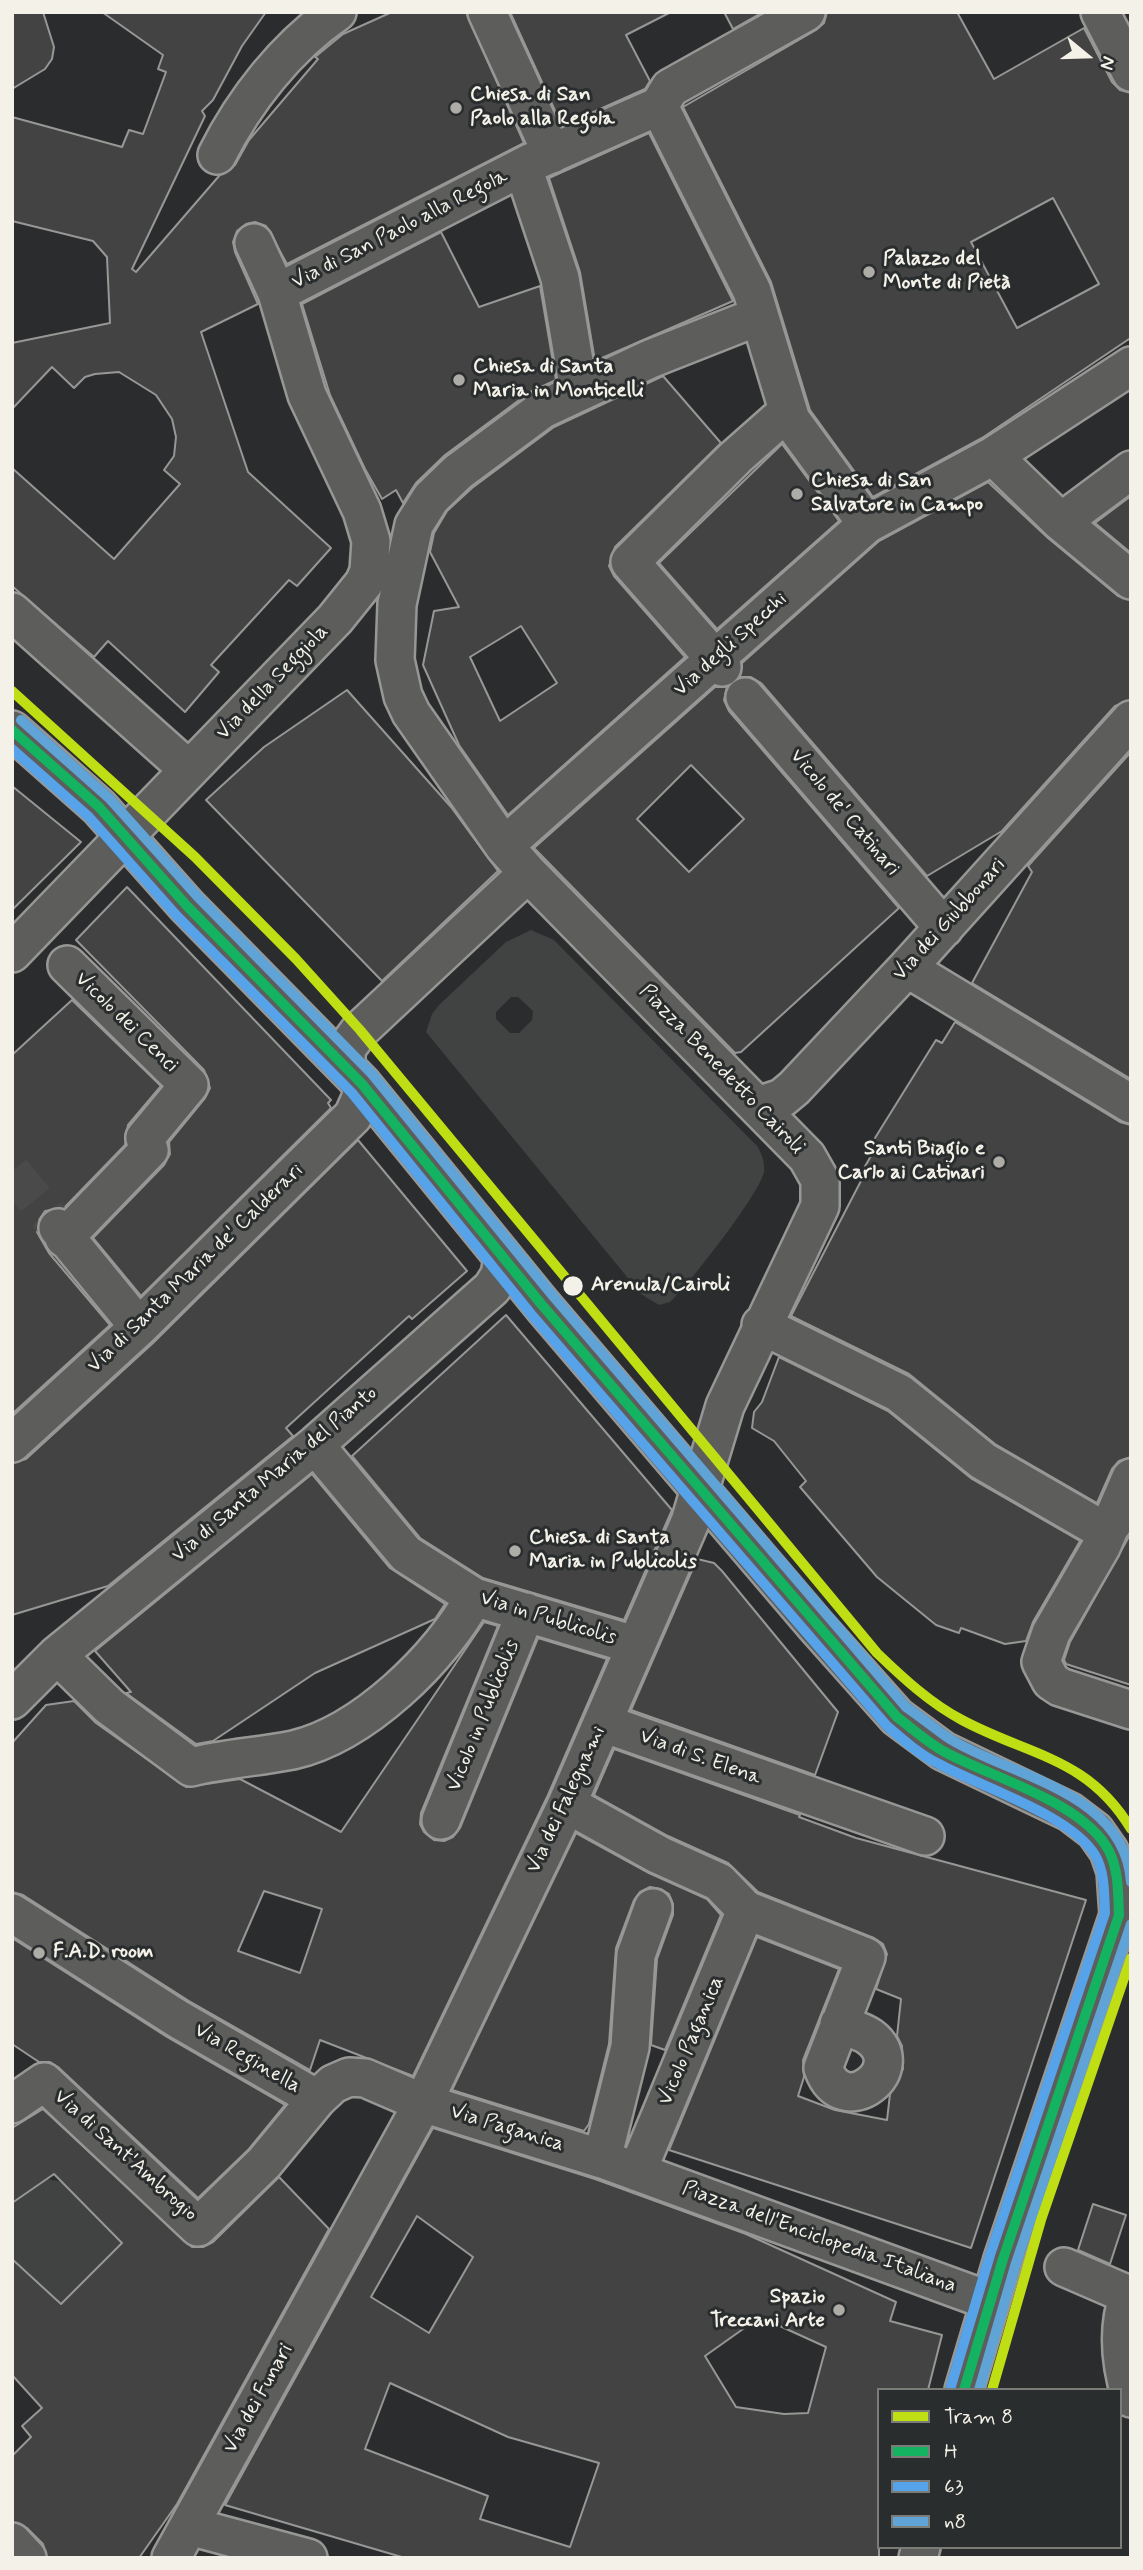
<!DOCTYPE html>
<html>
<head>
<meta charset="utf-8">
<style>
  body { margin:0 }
  #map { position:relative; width:1143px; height:2570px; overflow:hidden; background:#2b2c2d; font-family:Mynerve,sans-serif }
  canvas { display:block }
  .frame { position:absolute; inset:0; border:14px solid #f4f1e8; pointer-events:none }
  .legend { position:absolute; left:877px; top:2388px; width:245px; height:161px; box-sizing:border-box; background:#2a2d2e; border:2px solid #7b7b78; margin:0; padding:9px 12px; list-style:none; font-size:21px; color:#f4f1e8 }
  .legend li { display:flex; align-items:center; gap:14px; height:35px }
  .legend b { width:35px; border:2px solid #7b7b78 }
  .north { position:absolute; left:1052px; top:21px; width:70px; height:70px; -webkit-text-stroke:5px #2a2d2e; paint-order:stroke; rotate:109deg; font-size:19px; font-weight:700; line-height:28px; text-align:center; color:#f4f1e8 }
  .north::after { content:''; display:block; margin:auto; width:24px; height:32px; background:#f4f1e8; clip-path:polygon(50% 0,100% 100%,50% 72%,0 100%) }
</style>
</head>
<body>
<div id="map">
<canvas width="1143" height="2570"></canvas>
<div class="frame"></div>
<ul class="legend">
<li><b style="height:9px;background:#bfdf14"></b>Tram 8</li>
<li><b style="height:9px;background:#13b361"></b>H</li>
<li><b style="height:9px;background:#57a3e9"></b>63</li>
<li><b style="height:9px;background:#60a4d7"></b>n8</li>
</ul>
<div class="north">N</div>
</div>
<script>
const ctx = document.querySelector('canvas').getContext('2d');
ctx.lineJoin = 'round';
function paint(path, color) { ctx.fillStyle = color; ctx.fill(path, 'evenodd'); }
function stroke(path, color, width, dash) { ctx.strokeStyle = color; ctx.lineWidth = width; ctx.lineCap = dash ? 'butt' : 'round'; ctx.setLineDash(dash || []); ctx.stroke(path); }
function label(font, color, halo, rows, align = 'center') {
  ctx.font = font + ' Mynerve,sans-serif'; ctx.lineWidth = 6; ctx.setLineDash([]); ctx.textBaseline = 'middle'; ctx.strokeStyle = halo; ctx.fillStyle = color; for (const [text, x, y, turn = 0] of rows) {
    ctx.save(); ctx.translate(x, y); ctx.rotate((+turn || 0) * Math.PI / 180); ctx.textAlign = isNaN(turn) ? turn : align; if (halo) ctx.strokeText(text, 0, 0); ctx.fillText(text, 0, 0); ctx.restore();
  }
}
paint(new Path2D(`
  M531,930L554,940L757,1146C762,1154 765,1162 764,1172C760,1193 688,1286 670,1302L659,1305L641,1294L426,1032L432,1014L439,1005L506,942ZM511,997H518L533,1011L532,1020L519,1033H510L496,1019V1012Z
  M47,2179L63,2182L122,2243L61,2304L12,2259V2203Z`), '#414242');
const building = new Path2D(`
  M12,12H43L54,47L52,59L45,69L12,89Z
  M102,12H266L242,46L213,100L202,111L205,116L132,269L136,272L219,176L235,165L249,140L318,59L315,57L343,34L392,12H466L524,143L287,264L266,226L255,222L246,224L237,231L233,242L235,252L258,304L201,332L248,472L331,548L297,586L289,580L211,665L219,672L185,712L108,641L94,657L12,586V468L114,559L180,484L164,470L174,456L176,437L172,419L156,395L119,372L95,374L85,377L74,388L52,367L12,409V343L110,323L107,257L93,241L12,221V117L122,147L129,130L143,134L166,72L158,69L163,55Z
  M510,12H671L626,35L650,81L645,89L562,126Z
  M724,12H763L733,29Z
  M827,12H957L994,79L1084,28L1112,82L1120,90L1131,93V342L1129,339L982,438L873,497L810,410L771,282L683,107L816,30L824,23ZM1053,198L1099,284L1017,328L971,242Z
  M649,133L733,301L595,361L580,272L549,178Z
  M441,232L479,307L540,286L556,380L530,392L445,455L416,483L403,503L396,490L382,499L365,469L330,395L302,304Z
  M663,376L721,443L615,547L609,566L614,576L685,657L508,815L459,745L423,665L434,611L459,607L430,552L434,533L447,511L472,488L554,427ZM521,626L557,683L500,721L470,657Z
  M782,444L839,521L717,629L659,563Z
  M988,482L1048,538L1118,596L1131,600V700L1115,706L1002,831L927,876L761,683L751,677H740L742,663L879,541Z
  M1131,496V553L1095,523Z
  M715,687H727L724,700L729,711L899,908L741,1052L735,1053L534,848ZM691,765L744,819L689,872L637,819Z
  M347,690L451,807L498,871L382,981L206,800L264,747Z
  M1131,752V1079L972,983L1032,872L1028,866Z
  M12,786L81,842L12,910Z
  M127,887L331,1100L328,1103L331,1108L141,1296L93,1238L164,1165L170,1154L169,1142L205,1098L210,1088L204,1070L76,940Z
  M72,1000L161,1086L128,1125L125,1145L64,1208L45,1211L39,1220L37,1232L49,1253L110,1325L12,1414V1055Z
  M955,1022L1120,1122L1131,1125V1457L1119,1461L1112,1469L1097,1503L995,1444L909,1374L791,1316L863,1177L860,1175L875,1149L870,1146L936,1040L942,1043Z
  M358,1140L467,1271L412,1319L409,1316L286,1428L293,1436L108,1586L12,1615V1463L26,1459L153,1343Z
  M506,1315L672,1510L624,1620L483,1578L420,1538L352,1456Z
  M779,1357L888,1411L972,1479L1080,1541L1033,1622L1026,1641L1005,1644L961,1628L959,1633L936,1625L877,1577L800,1487L806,1481L774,1441L752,1428L754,1412L762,1402Z
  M312,1474L390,1568L445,1604L435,1619L315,1673L213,1741L196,1744L126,1693L131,1692L95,1651Z
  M1131,1533V1685L1066,1664L1064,1660L1070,1642Z
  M697,1559L714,1563L722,1571L838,1712L815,1775L631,1710Z
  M484,1622L498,1626L421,1813L420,1824L424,1832L434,1840L444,1841L453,1837L460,1828L538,1638L607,1659L548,1795L413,2076L320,2040L310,2070L189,2001L23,1895L12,1892V1743L46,1705L74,1701L96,1723L186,1787L240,1779L341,1832ZM264,1891L322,1909L300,1973L238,1951Z
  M614,1749L800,1815L799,1817L856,1838L1086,1900L971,2248L669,2150L757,1937L839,1969L803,2060L804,2077L798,2096L835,2110L887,2120L890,2094L903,2069L902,2046L897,2036L901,1999L876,1989L887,1954L883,1944L874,1938L758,1892L728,1863L668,1836L594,1795Z
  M576,1833L649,1873L707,1899L721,1915L665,2050L651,2045L657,1959L673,1915V1904L669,1894L661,1889L650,1887L640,1892L634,1900L616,1948L609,2044L589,2124L584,2131L452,2090Z
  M12,1938L167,2037L285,2105L249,2149L198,2198L58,2067L50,2062H39L12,2044Z
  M43,2109L192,2247H203L213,2242L279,2177L329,2229L177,2504L139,2558H47L43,2544L27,2528L12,2522V2456L31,2437L22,2426L42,2408L12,2375V2259L61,2304L122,2243L54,2174L12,2203V2128Z
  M433,2128L595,2179L746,2234L896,2302L890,2321L942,2335L928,2390H879V2558H405L225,2505ZM417,2216L473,2257L429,2333L371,2297ZM760,2317L826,2347L808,2413L784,2414L736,2407L705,2356ZM390,2383L508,2437L599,2463L570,2547L480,2519L488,2496L365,2449Z
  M1093,2204L1126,2215L1110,2264L1078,2250Z`);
paint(building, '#434344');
stroke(building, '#979796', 2);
stroke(new Path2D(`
  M12,1171L58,1228`), '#494a49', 37, [37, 18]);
const minor = new Path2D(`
  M487,12L552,154
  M1100,12L1131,72
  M659,106L752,291L791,420L867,524
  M217,155C244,101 286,47 337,12
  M523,167L560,278L579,391
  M277,293L530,163L659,106L670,88L806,12
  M993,456L1061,522L1131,470
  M1061,522L1131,580
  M12,612L189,770
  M722,667L630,562L736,457L788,411
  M745,697L944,928
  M12,730L99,807L187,906L362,1084L542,1305L816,1626L897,1717L943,1751L1070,1812L1095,1831L1109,1851L1116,1871L1119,1915L1003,2259L964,2390
  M504,846L867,524L993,456L1131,366
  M12,953L335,619L364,583L369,571L371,541L362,511L307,395L277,293L254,243
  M907,968L1131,1104
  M346,1067V1049L360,1030L528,873
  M758,1106L782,1098L794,1088L907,968L1131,720
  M58,1228L139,1327
  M64,1238L149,1150L145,1138L189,1085L67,965
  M761,1325L899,1393L983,1461L1092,1524L1106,1526L1113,1523
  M12,1443L139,1327L353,1116L361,1098L362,1084
  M315,1445L406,1554L474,1597L634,1645
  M1131,1478L1101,1547L1051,1633L1041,1662L1051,1681L1060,1687L1131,1710
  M57,1655L109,1706L191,1767C225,1758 259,1757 293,1750C363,1734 441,1658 474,1597
  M12,1700L57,1655L315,1445L492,1288L500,1275L503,1258
  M603,1723L925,1836
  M567,1804L659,1855L719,1882L746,1910L866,1957L823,2068C843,2124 912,2068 870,2037C862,2031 849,2028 839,2024
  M441,1820L526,1612
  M12,1913L178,2019L317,2099
  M12,2104L44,2082L198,2227L264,2163L317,2099L333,2084L349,2077L365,2078L423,2103L602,2159L990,2301
  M602,2159L630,2047L636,1955L653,1908
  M637,2172L746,1910
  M1064,2267L1131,2296
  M1129,2295C1117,2328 1121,2365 1131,2398
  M189,2526L308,2558
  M12,2542L27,2558
  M171,2558L423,2103L567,1804L690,1522L725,1406L820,1206V1180L807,1157L528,873L504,846L411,713L403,696L395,660L397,604L414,525L431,498L458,472L543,409L650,359L759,316
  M918,2558L921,2547`);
stroke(minor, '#979796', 42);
stroke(minor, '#5d5d5c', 37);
stroke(new Path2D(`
  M12,730L99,807L187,906L362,1084L542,1305L897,1717C913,1729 928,1743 945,1752C992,1778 1084,1802 1109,1851C1119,1871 1118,1894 1119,1915L1003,2259L964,2390`), '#13b361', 10);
stroke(new Path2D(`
  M12,749L89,817L177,916L352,1093L531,1314L887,1726C902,1739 920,1755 939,1764C981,1787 1071,1815 1095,1855C1105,1872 1104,1894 1105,1913L990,2255L951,2386`), '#57a3e9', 10);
stroke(new Path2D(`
  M21,720L109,798L197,896L372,1074L553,1296L906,1707C921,1717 935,1729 950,1739C1012,1777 1125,1792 1131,1882
  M979,2390L1016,2263L1131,1924`), '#60a4d7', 10);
stroke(new Path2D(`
  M12,691L195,857L296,959L360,1030L877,1653C903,1678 930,1703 962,1720C1029,1756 1088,1757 1131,1829
  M992,2390L1041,2220L1131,1958`), '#bfdf14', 10);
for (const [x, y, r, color] of [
  [456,108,7,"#aeaca7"],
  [869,272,7,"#aeaca7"],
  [459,380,7,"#aeaca7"],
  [797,494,7,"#aeaca7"],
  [999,1162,7,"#aeaca7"],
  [573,1286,11,"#f4f1e8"],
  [515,1551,7,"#aeaca7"],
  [39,1953,7,"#aeaca7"],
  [839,2310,7,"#aeaca7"]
]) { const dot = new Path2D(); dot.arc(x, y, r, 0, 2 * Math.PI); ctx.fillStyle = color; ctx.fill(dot); stroke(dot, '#2a2d2e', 2.5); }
label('bold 21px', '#f4f1e8', '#2a2d2e', [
  ["Chiesa di San",470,96],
  ["Paolo alla Regola",470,120],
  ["Palazzo del",883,260],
  ["Monte di Pietà",883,284],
  ["Chiesa di Santa",473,368],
  ["Maria in Monticelli",473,392],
  ["Chiesa di San",811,482],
  ["Salvatore in Campo",811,506],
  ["Santi Biagio e",985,1150,"right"],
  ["Carlo ai Catinari",985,1174,"right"],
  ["Chiesa di Santa",529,1539],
  ["Maria in Publicolis",529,1563],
  ["F.A.D. room",53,1953],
  ["Spazio",825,2298,"right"],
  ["Treccani Arte",825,2322,"right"]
], 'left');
label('21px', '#f4f1e8', '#2a2d2e', [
  ["Via di San Paolo alla Regola",400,230,-27],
  ["Via degli Specchi",731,645,-42],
  ["Via della Seggiola",273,683,-46],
  ["Vicolo de' Catinari",844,813,50],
  ["Via dei Giubbonari",950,920,-48],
  ["Vicolo dei Cenci",126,1023,44],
  ["Piazza Benedetto Cairoli",721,1070,46],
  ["Via di Santa Maria de' Calderari",196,1269,-44],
  ["Via di Santa Maria del Pianto",275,1475,-40],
  ["Via in Publicolis",548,1619,17],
  ["Vicolo in Publicolis",484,1716,-68],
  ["Via di S. Elena",700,1758,20],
  ["Via dei Falegnami",567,1800,-65],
  ["Vicolo Paganica",692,2041,-67],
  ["Via Reginella",247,2059,30],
  ["Via Paganica",507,2129,17],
  ["Via di Sant'Ambrogio",125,2156,42],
  ["Piazza dell'Enciclopedia Italiana",819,2238,20],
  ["Via dei Funari",259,2399,-61]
]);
label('bold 21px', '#f4f1e8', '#2a2d2e', [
  ["Arenula/Cairoli",591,1286]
], 'left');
</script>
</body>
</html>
